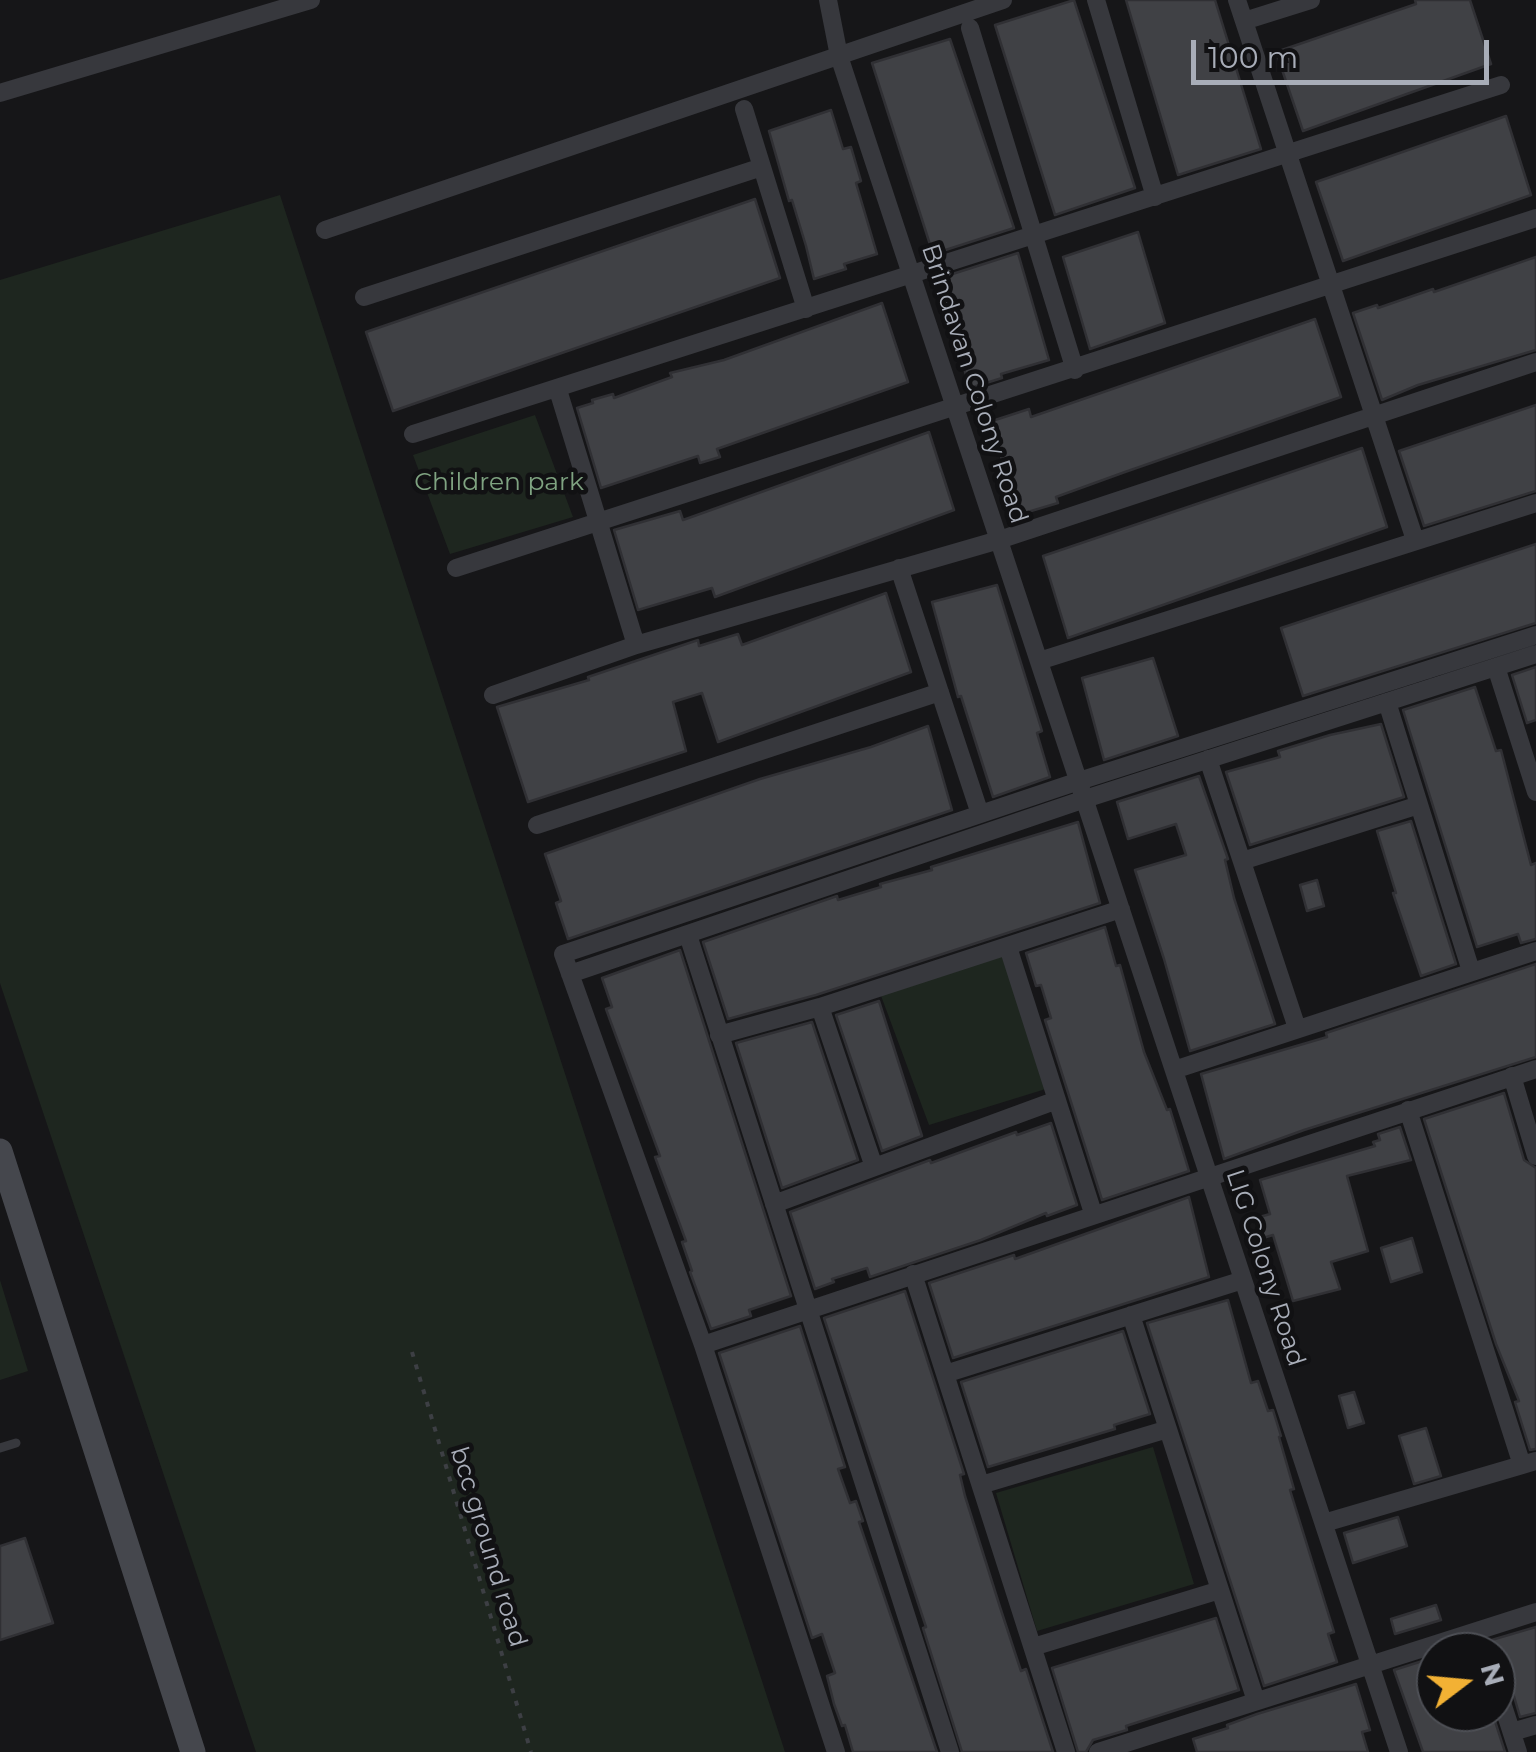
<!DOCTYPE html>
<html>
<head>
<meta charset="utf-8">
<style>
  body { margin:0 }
  #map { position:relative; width:1536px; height:1752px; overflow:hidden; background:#161618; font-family:Montserrat,sans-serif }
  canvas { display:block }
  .north { position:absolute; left:1416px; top:1632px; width:100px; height:100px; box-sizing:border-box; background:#111113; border:2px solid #4d4f55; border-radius:50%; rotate:74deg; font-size:28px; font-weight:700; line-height:40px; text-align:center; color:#a8adb8 }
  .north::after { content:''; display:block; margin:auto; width:35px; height:45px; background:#f2b134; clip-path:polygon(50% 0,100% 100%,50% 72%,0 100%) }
  .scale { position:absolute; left:1191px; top:40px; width:298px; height:45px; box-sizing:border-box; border:5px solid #a8adb8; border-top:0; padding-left:12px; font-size:30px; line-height:35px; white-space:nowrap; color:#a8adb8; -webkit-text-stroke:8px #111113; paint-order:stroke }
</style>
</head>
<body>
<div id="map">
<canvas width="1536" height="1752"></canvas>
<div class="north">N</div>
<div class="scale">100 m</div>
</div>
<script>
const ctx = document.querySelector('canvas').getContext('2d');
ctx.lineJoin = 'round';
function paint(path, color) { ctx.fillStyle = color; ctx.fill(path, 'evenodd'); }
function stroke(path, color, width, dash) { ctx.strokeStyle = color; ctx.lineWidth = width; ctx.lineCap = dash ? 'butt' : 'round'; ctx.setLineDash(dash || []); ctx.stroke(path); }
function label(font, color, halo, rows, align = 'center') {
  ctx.font = font + ' Montserrat,sans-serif'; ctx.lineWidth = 9; ctx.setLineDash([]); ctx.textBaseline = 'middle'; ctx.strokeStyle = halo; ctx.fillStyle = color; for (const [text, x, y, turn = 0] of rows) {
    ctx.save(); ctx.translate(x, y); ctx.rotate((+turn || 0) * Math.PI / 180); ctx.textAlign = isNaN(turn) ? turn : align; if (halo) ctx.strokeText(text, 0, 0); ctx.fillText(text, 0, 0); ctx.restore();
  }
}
paint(new Path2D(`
  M280,195L785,1752H256L0,983V280Z
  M535,415L573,517L450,554L413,455Z
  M1005,952L1049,1088L929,1125L880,993Z
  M0,1280L28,1371L0,1380Z
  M1153,1447L1194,1584L1037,1631L996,1493Z`), '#1e261f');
const building = new Path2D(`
  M1074,0L1135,188L1055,215L995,25Z
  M1126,0H1215L1261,149L1178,175Z
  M1415,0H1470L1491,64L1303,131L1276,52L1416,4Z
  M950,39L1014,228L933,254L872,63Z
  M831,110L843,149L851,147L861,181L856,183L877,254L844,264L846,269L814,279L806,246L792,200L789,201L769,131Z
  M1506,116L1531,195L1343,261L1316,182Z
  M755,199L780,278L393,411L366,332Z
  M1138,232L1165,323L1090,349L1063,257Z
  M1018,253L1049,360L1001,374L1002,378L970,388L940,291L944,290L940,278Z
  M1536,257V350L1418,385L1382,400L1353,313L1377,305L1378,308L1433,289L1434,292Z
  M882,303L908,382L717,449L720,457L700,463L698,456L601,488L577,408L593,403L592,400L613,394L614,398L672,377L670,373L724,360Z
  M1315,319L1341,397L1125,472L1056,497L1058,503L1021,514L989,422L1029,409L1031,417Z
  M1536,405V491L1424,526L1399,451Z
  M929,432L954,510L715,597L712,588L638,610L614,530L680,511L683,520Z
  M1362,448L1387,527L1068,638L1043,556Z
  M1536,544V623L1303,696L1281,628Z
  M997,585L1042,731L1037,733L1050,777L993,797L961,696L958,697L932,602Z
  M886,593L911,672L718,742L702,693L673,702L686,751L528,802L497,707L589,680L588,677L698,640L699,646L738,634L742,645Z
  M1153,658L1178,736L1104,760L1082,678Z
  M1536,667V720L1527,723L1512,675Z
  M1475,687L1496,751L1501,750L1531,865L1536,863V939L1521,943L1518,934L1477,947L1403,710Z
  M1381,724L1404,797L1250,845L1226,772L1280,757L1278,751L1330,735Z
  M928,726L952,810L568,939L556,903L561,901L545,854L760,779L871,747Z
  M1199,776L1228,859L1225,860L1234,898L1275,1024L1190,1051L1164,959L1135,870L1186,855L1176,824L1128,839L1117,802Z
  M1411,821L1456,964L1421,976L1393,893H1396L1377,831Z
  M1078,822L1100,903L816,995L728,1019L703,942L837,896L838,900L881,887L880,884L932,870L931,867Z
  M1317,880L1324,906L1307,911L1300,885Z
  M1105,927L1116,966L1120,965L1144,1052L1167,1110L1170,1109L1189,1171L1102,1200L1045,1020L1051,1018L1041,985L1036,986L1026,953Z
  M680,950L791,1296L749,1310L751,1316L711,1329L690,1272L692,1271L682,1242L686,1241L655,1157L660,1156L606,1009L612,1007L602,978Z
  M1536,964V1057L1304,1130L1224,1159L1201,1074L1327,1037L1326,1033Z
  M879,1001L922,1136L882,1151L836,1015Z
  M812,1022L858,1160L782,1188L736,1043Z
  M1504,1093L1524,1160L1536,1168V1449L1530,1450L1515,1402L1519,1401L1496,1344L1424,1119Z
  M1051,1123L1077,1205L1047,1216L1046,1213L981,1240L870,1277L867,1268L832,1279L834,1282L815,1289L790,1212L930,1160L931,1163L1016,1132L1017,1135Z
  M1400,1127L1411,1160L1347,1176L1368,1251L1331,1262L1340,1289L1293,1301L1273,1235L1263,1238L1256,1218L1270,1214L1260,1180L1375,1146L1373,1142L1380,1140L1378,1134Z
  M1189,1197L1209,1277L953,1358L929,1283L1014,1255L1015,1259Z
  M1412,1238L1422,1272L1391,1282L1381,1248Z
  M905,1291L964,1474L960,1475L965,1496L1000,1607L1021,1671L1026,1669L1053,1752H962L923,1628L926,1627L824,1318Z
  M1228,1300L1251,1383L1258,1381L1268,1411L1273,1410L1281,1436L1279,1437L1294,1489L1290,1490L1334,1632L1328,1634L1337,1662L1264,1686L1147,1323Z
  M800,1326L845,1467L838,1469L850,1503L856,1501L863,1521L859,1522L937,1752H853L845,1725L842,1726L834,1704L827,1676L835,1673L822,1634L812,1638L719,1353Z
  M1123,1331L1150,1414L1114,1425L1115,1429L988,1467L961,1382Z
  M1354,1392L1364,1423L1348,1428L1339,1396Z
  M1426,1428L1441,1476L1414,1484L1399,1436Z
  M1398,1517L1407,1546L1353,1563L1344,1533Z
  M25,1538L53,1623L0,1640V1546Z
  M1436,1605L1441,1620L1395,1634L1391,1619Z
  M1216,1618L1239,1690L1126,1726L1127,1730L1093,1740L1086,1752H1078L1052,1668Z
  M1536,1627V1713L1520,1717L1501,1652H1461V1649Z
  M1432,1658L1436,1670V1712H1450L1452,1719L1476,1712H1492L1505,1752H1423L1394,1670Z
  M1356,1684L1370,1730L1362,1732L1368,1752H1197L1193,1739L1228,1728L1227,1725L1257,1714Z`);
paint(building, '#404145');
stroke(building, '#303034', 2.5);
stroke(new Path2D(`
  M412,1352L531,1752`), '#3d3f44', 4, [5, 8]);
stroke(new Path2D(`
  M0,1448L16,1443`), '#37383d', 9);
stroke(new Path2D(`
  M828,0L839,56L1399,1752
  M1096,0L1155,197
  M1237,0L1415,540
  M1244,21L1311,0
  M970,28L1075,370
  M0,93L311,0
  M744,109L806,309
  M325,230L1003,0
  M364,297L762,167
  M558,390L636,645
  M413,434L1501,85
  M456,568L1536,218
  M899,568L980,814
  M1039,661L1536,503
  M1496,667L1536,792
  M493,695L636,645L999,540L1536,362
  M1387,702L1471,971
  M1208,759L1297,1028
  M537,825L940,692
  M1242,861L1419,805
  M688,935L950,1752
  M1008,947L1093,1213
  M570,974L1085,799L1536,654
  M820,1007L874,1167
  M719,1035L820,1007L1121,909
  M1174,1070L1536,951
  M1512,1076L1536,1156
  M1408,1110L1522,1465L1536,1461
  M774,1204L1057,1100
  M913,1274L1066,1752
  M1131,1315L1256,1701
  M703,1345L1536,1069
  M945,1374L1243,1280
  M981,1485L1168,1429
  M1324,1523L1522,1465
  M1033,1647L1220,1590
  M1496,1684L1518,1752
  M1512,1732L1536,1725
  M836,1752L703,1345L563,954L1079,781L1536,635
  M1098,1752L1536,1612`), '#37383d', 18);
stroke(new Path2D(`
  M0,1151L193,1752`), '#45474d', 25);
label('25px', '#a8adb8', '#111113', [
  ["Brindavan Colony Road",974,384,72],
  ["LIG Colony Road",1265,1268,72],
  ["bcc ground road",488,1547,73]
]);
label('25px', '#7fa381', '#111113', [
  ["Children park",499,483]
]);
</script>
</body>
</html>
